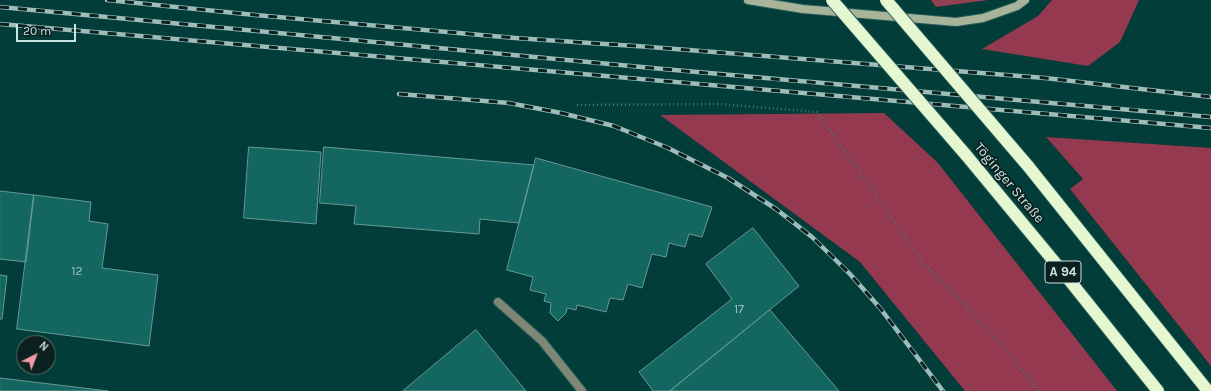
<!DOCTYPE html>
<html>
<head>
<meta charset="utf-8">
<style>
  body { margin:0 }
  #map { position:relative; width:1211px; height:391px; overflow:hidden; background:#023d3a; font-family:Karla,sans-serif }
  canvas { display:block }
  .north { position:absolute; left:16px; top:335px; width:40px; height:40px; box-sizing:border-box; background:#0b201f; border:1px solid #586f6d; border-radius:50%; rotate:42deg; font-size:11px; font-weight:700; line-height:16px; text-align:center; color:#cbe5e2 }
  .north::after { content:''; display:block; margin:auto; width:14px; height:18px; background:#f39aaa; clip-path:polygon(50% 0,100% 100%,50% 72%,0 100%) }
  .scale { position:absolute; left:16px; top:24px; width:60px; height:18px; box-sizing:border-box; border:2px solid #cbe5e2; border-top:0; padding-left:5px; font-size:12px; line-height:14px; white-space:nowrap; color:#cbe5e2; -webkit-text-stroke:3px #0b201f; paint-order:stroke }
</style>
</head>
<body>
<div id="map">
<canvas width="1211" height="391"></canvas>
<div class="north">N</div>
<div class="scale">20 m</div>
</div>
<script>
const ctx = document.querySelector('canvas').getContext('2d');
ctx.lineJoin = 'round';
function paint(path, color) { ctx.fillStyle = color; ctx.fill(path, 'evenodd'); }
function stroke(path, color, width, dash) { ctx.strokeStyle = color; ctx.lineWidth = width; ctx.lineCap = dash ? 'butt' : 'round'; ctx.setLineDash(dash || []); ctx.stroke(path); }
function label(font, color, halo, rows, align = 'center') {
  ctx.font = font + ' Karla,sans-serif'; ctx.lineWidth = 3.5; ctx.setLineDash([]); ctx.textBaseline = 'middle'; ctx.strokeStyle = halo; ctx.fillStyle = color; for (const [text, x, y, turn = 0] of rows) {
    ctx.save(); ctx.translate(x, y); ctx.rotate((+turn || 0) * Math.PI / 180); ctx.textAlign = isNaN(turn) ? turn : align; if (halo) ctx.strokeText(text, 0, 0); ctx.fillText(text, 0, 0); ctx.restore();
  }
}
paint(new Path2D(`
  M931,0H988L936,7Z`), '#914152');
paint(new Path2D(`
  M1052,0H1139L1120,42L1088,66L982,49L1038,16Z
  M884,113L938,163L1117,391H965L860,262L660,115Z
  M1046,137L1211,148V366L1070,189L1083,179Z`), '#94394f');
const building = new Path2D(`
  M249,147L321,152L316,224L244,218Z
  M324,147L534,165L519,223L480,219L479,234L354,224L356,206L320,203Z
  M536,158L712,207L702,237L689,234L685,247L669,243L666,257L652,254L642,288L628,284L623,300L610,298L606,312L577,305L576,310L567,308L566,313L558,321L550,313L551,303L544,301L546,294L530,290L533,277L507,270Z
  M0,191L34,195L26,262L0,259Z
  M34,195L91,202L89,221L108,224L102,268L158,275L149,346L17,329Z
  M753,228L799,286L670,391H653L639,372L732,299L706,264Z
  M0,275L7,276L2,319H0Z
  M770,310L839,391H670Z
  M476,330L526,391H403Z
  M0,378L108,391H0Z`);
paint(building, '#146660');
stroke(building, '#679a95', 1);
const street = new Path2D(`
  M498,302L542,341L582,391`);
const secondary = new Path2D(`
  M748,0L803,9L956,22L983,18L1017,6L1025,0`);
const highway = new Path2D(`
  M966,155L1062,271L1158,391
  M1028,166L1208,391`);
stroke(street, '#265b58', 10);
stroke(secondary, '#265b58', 10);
stroke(highway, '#265b58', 14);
stroke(new Path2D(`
  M577,105L719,104L817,112L923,262L1000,343L1039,391`), '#467673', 2.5, [1, 3]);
stroke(street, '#7e8676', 8);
stroke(secondary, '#a7b49a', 8);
stroke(highway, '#e4f7d0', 12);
const rail = new Path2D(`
  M107,0L255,15L515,38L650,47L1045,78L1211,97
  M0,7C221,27 442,49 663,69C846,86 1028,100 1211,117
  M0,24L1211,128
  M399,94L509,103L561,113L614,126L668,148L728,178L776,209L812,237L850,274L880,308L943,391`);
stroke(rail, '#9cbdba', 4.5);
stroke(rail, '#0b201f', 3, [9]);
const highwayBridge = new Path2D(`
  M832,0L966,155
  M886,0L1028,166`);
stroke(highwayBridge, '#265b58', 14, []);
stroke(highwayBridge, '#e4f7d0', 12);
label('12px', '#9dc5c2', null, [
  ["12",77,272],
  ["17",739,310]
]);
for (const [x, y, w] of [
  [1063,272,36]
]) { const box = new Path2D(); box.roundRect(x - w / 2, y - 11, w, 22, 3); ctx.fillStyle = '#0b201f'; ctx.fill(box); stroke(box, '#cbe5e2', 1); }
label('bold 13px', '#cbe5e2', null, [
  ["A 94",1063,272]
]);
label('14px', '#cbe5e2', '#0b201f', [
  ["Töginger Straße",1009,183,50]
]);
</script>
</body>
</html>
